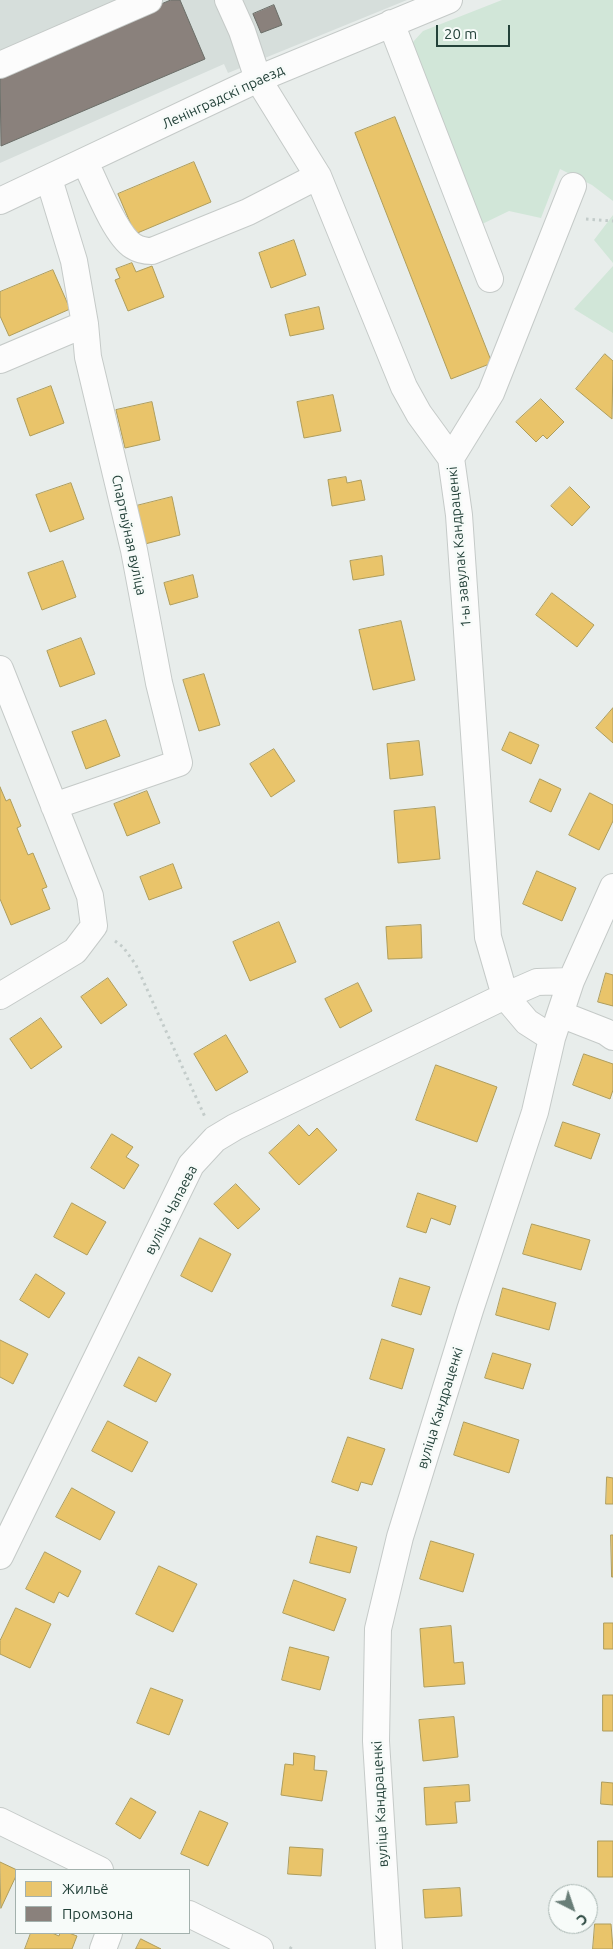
<!DOCTYPE html>
<html>
<head>
<meta charset="utf-8">
<style>
  body { margin:0 }
  #map { position:relative; width:613px; height:1949px; overflow:hidden; background:#e8edeb; font-family:Ubuntu,sans-serif }
  canvas { display:block }
  .legend { position:absolute; left:15px; top:1869px; width:175px; height:65px; box-sizing:border-box; background:#f7fbf9; border:1px solid #a3b1ad; margin:0; padding:6px 9px; list-style:none; font-size:15px; color:#24423a }
  .legend li { display:flex; align-items:center; gap:10px; height:25px }
  .legend b { width:25px; border:1px solid #a3b1ad }
  .north { position:absolute; left:548px; top:1884px; width:50px; height:50px; box-sizing:border-box; background:#f7fbf9; border:1px solid #a3b1ad; border-radius:50%; rotate:139deg; font-size:14px; font-weight:700; line-height:20px; text-align:center; color:#24423a }
  .north::after { content:''; display:block; margin:auto; width:18px; height:22px; background:#697e78; clip-path:polygon(50% 0,100% 100%,50% 72%,0 100%) }
  .scale { position:absolute; left:436px; top:25px; width:74px; height:22px; box-sizing:border-box; border:2px solid #24423a; border-top:0; padding-left:6px; font-size:15px; line-height:18px; white-space:nowrap; color:#24423a; -webkit-text-stroke:4px #f7fbf9; paint-order:stroke }
</style>
</head>
<body>
<div id="map">
<canvas width="613" height="1949"></canvas>
<ul class="legend">
<li><b style="height:14px;background:#e9c46a"></b>Жильё</li>
<li><b style="height:14px;background:#8a817c"></b>Промзона</li>
</ul>
<div class="north">С</div>
<div class="scale">20 m</div>
</div>
<script>
const ctx = document.querySelector('canvas').getContext('2d');
ctx.lineJoin = 'round';
function paint(path, color) { ctx.fillStyle = color; ctx.fill(path, 'evenodd'); }
function stroke(path, color, width, dash) { ctx.strokeStyle = color; ctx.lineWidth = width; ctx.lineCap = dash ? 'butt' : 'round'; ctx.setLineDash(dash || []); ctx.stroke(path); }
function label(font, color, halo, rows, align = 'center') {
  ctx.font = font + ' Ubuntu,sans-serif'; ctx.lineWidth = 5; ctx.setLineDash([]); ctx.textBaseline = 'middle'; ctx.strokeStyle = halo; ctx.fillStyle = color; for (const [text, x, y, turn = 0] of rows) {
    ctx.save(); ctx.translate(x, y); ctx.rotate((+turn || 0) * Math.PI / 180); ctx.textAlign = isNaN(turn) ? turn : align; if (halo) ctx.strokeText(text, 0, 0); ctx.fillText(text, 0, 0); ctx.restore();
  }
}
paint(new Path2D(`
  M0,0H407L228,73L224,64L0,163Z`), '#d6dedb');
paint(new Path2D(`
  M502,0H613V201L592,185L560,169L541,218L509,211L478,226L412,55L413,42L423,31Z
  M613,215V263L594,240Z
  M613,266V333L574,309Z`), '#d1e6d8');
const homes = new Path2D(`
  M395,117L492,363L451,379L355,133Z
  M194,162L211,202L135,234L118,194Z
  M294,240L306,275L271,288L259,253Z
  M132,263L136,272L152,266L164,297L128,311L115,280L120,278L116,269Z
  M53,270L70,309L9,336L0,316V292Z
  M319,307L324,329L290,336L285,315Z
  M605,354L613,361L612,419L576,389Z
  M51,386L64,423L30,436L17,399Z
  M333,395L341,431L304,438L297,402Z
  M541,399L564,422L547,439L543,435L536,442L516,422Z
  M152,402L160,440L125,448L116,410Z
  M346,477L347,483L361,480L365,500L332,506L328,480Z
  M71,483L84,519L50,532L36,495Z
  M570,487L590,507L572,526L551,506Z
  M172,497L180,535L145,544L136,506Z
  M382,556L384,575L353,580L350,561Z
  M63,561L76,597L42,610L28,573Z
  M193,575L198,597L170,605L164,583Z
  M552,593L594,625L577,647L536,615Z
  M401,621L415,680L373,690L359,630Z
  M81,638L95,674L60,687L47,651Z
  M204,674L220,725L199,731L183,680Z
  M613,708V743L596,728Z
  M106,720L120,756L86,769L72,732Z
  M510,732L539,745L531,764L502,750Z
  M419,741L423,775L390,779L387,744Z
  M274,749L295,781L271,797L250,764Z
  M540,779L561,789L551,812L530,802Z
  M0,787L6,801L10,799L21,826L17,828L28,855L33,853L47,887L42,889L50,909L11,925L0,899Z
  M147,791L160,823L127,836L114,804Z
  M590,793L613,805V821L599,850L569,835Z
  M435,807L440,859L398,863L394,811Z
  M173,864L182,888L149,900L140,877Z
  M537,871L576,888L562,921L523,904Z
  M279,922L296,962L250,981L233,942Z
  M421,925L422,958L388,959L386,927Z
  M606,973L613,975V1006L598,1002Z
  M108,978L127,1005L101,1024L81,997Z
  M358,983L372,1011L340,1028L325,999Z
  M41,1018L62,1047L31,1069L10,1039Z
  M226,1035L248,1072L216,1091L194,1054Z
  M584,1054L613,1064V1090L610,1099L573,1085Z
  M436,1065L497,1087L477,1142L416,1120Z
  M563,1122L600,1134L591,1159L555,1146Z
  M299,1125L309,1136L317,1128L337,1150L299,1185L269,1153Z
  M112,1134L133,1147L126,1157L139,1165L124,1189L91,1168Z
  M236,1184L260,1209L238,1229L214,1204Z
  M418,1193L456,1206L450,1225L431,1218L426,1233L407,1227Z
  M72,1203L106,1222L87,1255L54,1237Z
  M532,1224L590,1240L581,1270L523,1254Z
  M200,1238L231,1254L212,1292L181,1276Z
  M36,1274L65,1293L49,1318L20,1300Z
  M400,1278L430,1287L421,1315L392,1306Z
  M503,1288L556,1303L549,1330L496,1315Z
  M382,1339L414,1349L402,1389L370,1379Z
  M0,1340L28,1354L13,1384L0,1377Z
  M493,1353L531,1364L523,1389L485,1378Z
  M139,1357L171,1374L156,1402L124,1386Z
  M108,1421L148,1442L132,1472L92,1451Z
  M464,1422L519,1440L509,1473L454,1455Z
  M348,1437L385,1449L372,1485L361,1482L358,1491L332,1482Z
  M607,1477L613,1478V1504H606Z
  M72,1488L115,1512L100,1540L56,1517Z
  M611,1535H613V1577H612Z
  M317,1536L357,1547L350,1573L310,1563Z
  M431,1541L474,1554L463,1592L420,1579Z
  M45,1552L81,1571L68,1597L59,1592L54,1603L26,1589Z
  M159,1566L197,1584L173,1632L136,1614Z
  M294,1580L346,1599L334,1631L283,1613Z
  M16,1608L51,1624L30,1668L0,1654V1641Z
  M604,1623H613V1649H604Z
  M451,1626L454,1663L463,1662L465,1684L424,1687L420,1629Z
  M290,1647L329,1657L320,1690L282,1680Z
  M151,1688L183,1700L169,1735L137,1723Z
  M603,1695H613V1731H603Z
  M454,1717L458,1757L423,1761L419,1720Z
  M294,1753L315,1756L314,1770L327,1771L322,1801L281,1795L285,1764L293,1765Z
  M602,1782L613,1783V1805L601,1804Z
  M469,1785L470,1801L455,1802L457,1823L426,1825L424,1788Z
  M131,1798L156,1812L140,1839L116,1824Z
  M200,1811L228,1823L208,1866L181,1854Z
  M598,1841H613V1877H598Z
  M290,1847L323,1849L321,1876L288,1874Z
  M0,1862L17,1870L16,1876L1,1908Z
  M460,1888L462,1916L425,1918L423,1890Z
  M595,1924H611L613,1949H593Z
  M31,1933H52L59,1936L60,1933H69L77,1936L72,1949H25Z
  M141,1939L161,1949H136Z`);
paint(homes, '#e9c46a');
stroke(homes, '#ae9d5c', 1);
const industry = new Path2D(`
  M171,0H180L205,59L1,146L0,73Z
  M274,5L282,25L261,33L253,14Z`);
paint(industry, '#8a817c');
stroke(industry, '#6b6e68', 1);
const minor = new Path2D(`
  M228,0L242,31L258,79L318,176L404,387L419,414L451,458L459,515L488,937L505,996L527,1022L552,1038
  M391,23L490,279
  M0,65L149,0
  M85,162C95,182 115,235 133,246C139,250 146,251 152,251L248,212L318,176
  M49,179L74,261L85,324L88,357L134,550L159,683L179,763L54,806
  M0,201L258,79L449,0
  M0,360L85,324
  M451,458L491,393L573,186
  M0,669L90,896L94,926L75,951L0,996
  M560,1014L606,1032L613,1037
  M0,1556L191,1165L215,1139L235,1127L505,996L537,982L571,981
  M0,1821L100,1870
  M189,1914L260,1949
  M103,1949L109,1933
  M389,1949L376,1741L378,1629L400,1537L470,1310L535,1112L552,1038L571,981L613,887`);
stroke(minor, '#c5cac8', 28);
stroke(new Path2D(`
  M586,219L613,221
  M115,941L123,947L136,965L205,1117
  M290,1949L292,1946`), '#c3ccca', 3, [2.5, 4]);
stroke(minor, '#fcfcfc', 26);
label('14px', '#24423a', '#f7fbf9', [
  ["Ленінградскі праезд",223,97,-25],
  ["Спартыўная вуліца",129,535,78],
  ["1-ы завулак Кандраценкі",459,547,-95],
  ["вуліца Чапаева",171,1210,-63],
  ["вуліца Кандраценкі",440,1408,-73],
  ["вуліца Кандраценкі",380,1804,-93]
]);
</script>
</body>
</html>
